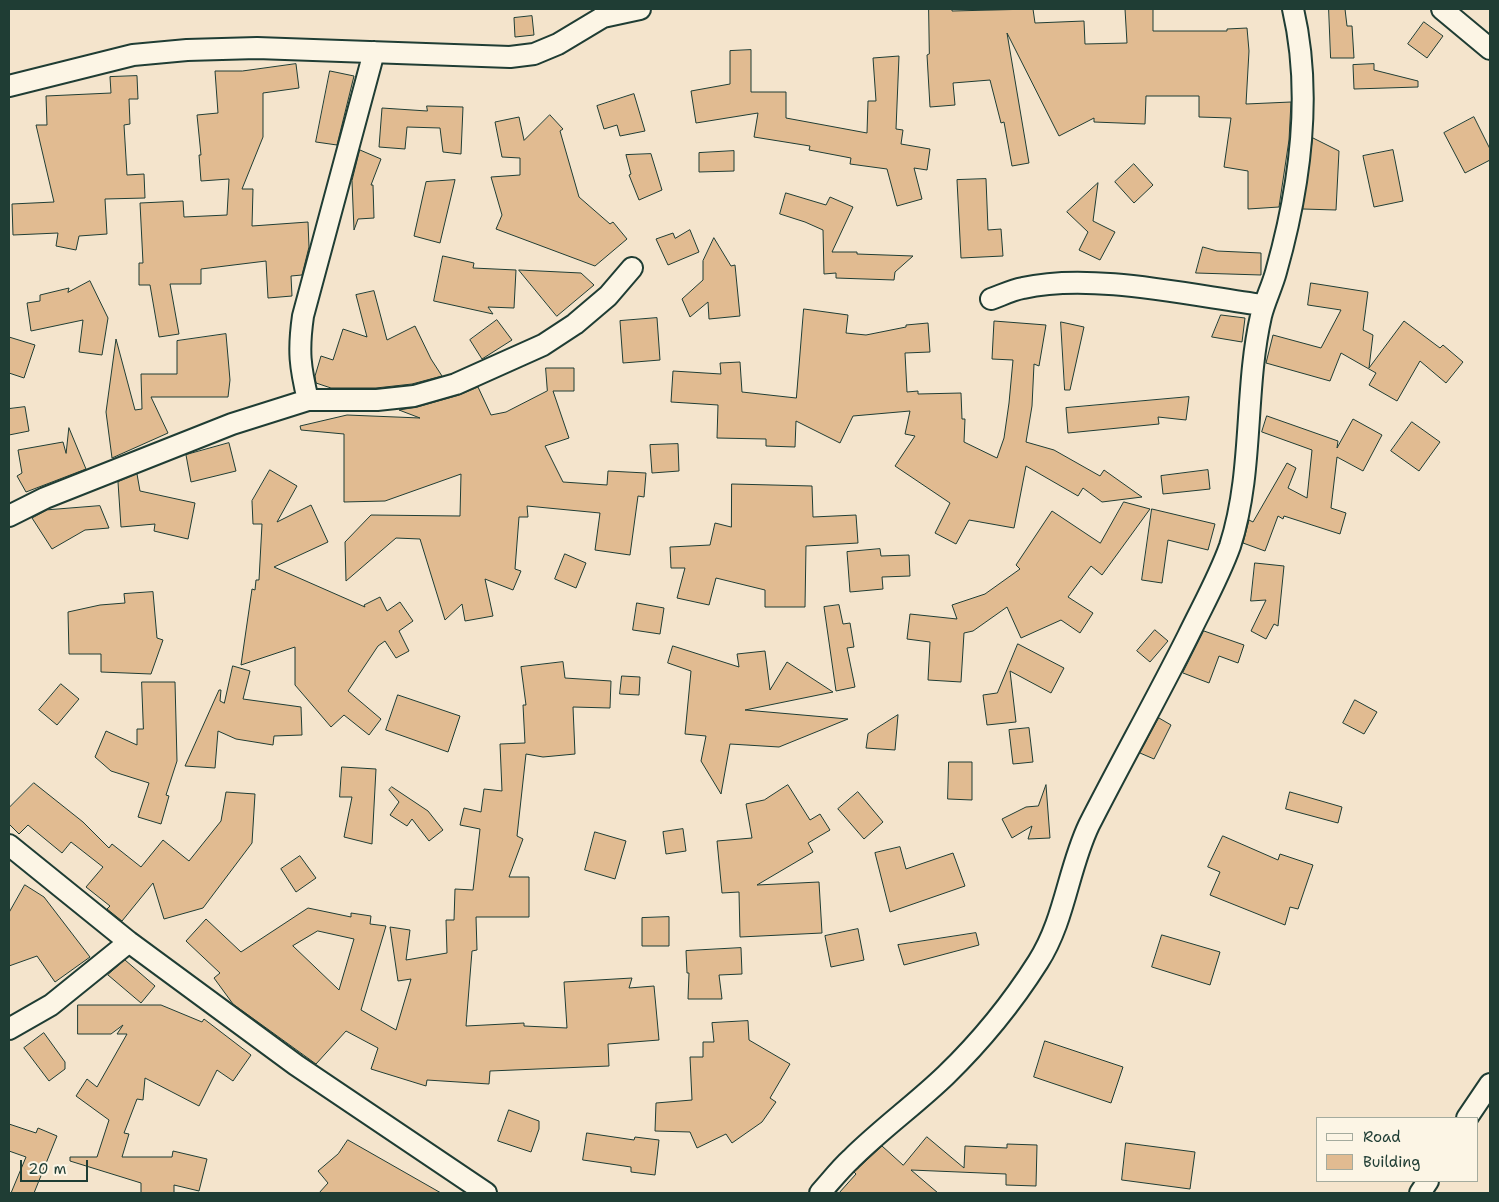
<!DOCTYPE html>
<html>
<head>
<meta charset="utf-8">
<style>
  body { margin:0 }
  #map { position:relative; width:1499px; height:1202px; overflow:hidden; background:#f4e4cc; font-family:"Shantell Sans",sans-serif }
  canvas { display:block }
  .frame { position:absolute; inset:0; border:10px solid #1f3d34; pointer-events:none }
  .legend { position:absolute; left:1316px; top:1117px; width:162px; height:65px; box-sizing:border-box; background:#fcf5e5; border:1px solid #a4ab9e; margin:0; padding:6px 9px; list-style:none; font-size:15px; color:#1f3d34 }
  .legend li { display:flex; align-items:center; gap:10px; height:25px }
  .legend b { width:25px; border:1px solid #a4ab9e }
  .scale { position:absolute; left:20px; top:1160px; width:68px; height:22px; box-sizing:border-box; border:2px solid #1f3d34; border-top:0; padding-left:6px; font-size:15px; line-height:18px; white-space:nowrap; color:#1f3d34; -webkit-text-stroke:4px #fcf5e5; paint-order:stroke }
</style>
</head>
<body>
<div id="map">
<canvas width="1499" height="1202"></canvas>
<div class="frame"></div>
<ul class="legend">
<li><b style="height:6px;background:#fcf5e5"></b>Road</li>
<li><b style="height:14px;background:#e1bb91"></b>Building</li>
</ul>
<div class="scale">20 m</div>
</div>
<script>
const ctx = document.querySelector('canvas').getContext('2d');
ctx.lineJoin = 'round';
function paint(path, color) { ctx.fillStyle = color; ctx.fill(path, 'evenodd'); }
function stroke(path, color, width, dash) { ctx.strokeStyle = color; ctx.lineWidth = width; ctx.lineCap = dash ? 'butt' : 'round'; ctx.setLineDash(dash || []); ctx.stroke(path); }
const building = new Path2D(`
  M929,9H952V11L1033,9L1035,23L1084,21L1085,44L1127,43L1125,9H1153V31H1227V29L1247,28L1249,51L1246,104L1291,102L1289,140L1279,207L1248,209V171L1224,167L1231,118L1199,117V96H1146L1145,124L1094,122V118L1059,136L1007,33L1029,163L1012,166L1004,122L1001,123L990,80L953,83L955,105L930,107L927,55L929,54Z
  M1329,9H1345L1347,26H1352L1354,58H1331Z
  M532,16L534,35L515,37L514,18Z
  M1424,22L1443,36L1427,58L1408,44Z
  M751,50V92H786V118L867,133L868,101H876L873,58L899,56L896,129L903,130L901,144L930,149L927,170L914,168L922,199L897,206L887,169L850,164L851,158L809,150L810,146L754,137L758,113L696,123L691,91L730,84V51Z
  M296,64L299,88L263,93V137L242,189H253L252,226L308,222L309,247L302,275L291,276L292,296L268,298L266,261L201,269V284H170L179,334L159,337L150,285H139V263H143L140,203L183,201L184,217L227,215L229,179L201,181L199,155H201L197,115L218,113L215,71H242Z
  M1374,64V70L1418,81V87L1354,89L1353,65Z
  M330,71L354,76L337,145L316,142Z
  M137,76L138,99H129L130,124L124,125L127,175L144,174L145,198L105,199L107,234L79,236L76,250L56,246L58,233L13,235L12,204L54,202L36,125H47L46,96L111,93L110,77Z
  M634,94L645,131L620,136L617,125L604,129L597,106Z
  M427,106L463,107L461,154L443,152L440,128L407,127L405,149L379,147L382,108L427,111Z
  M550,115L563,129L560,131L579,197L610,224L613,222L627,239L595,266L496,229L502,215L491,177L520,175V158L502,157L495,122L519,117L524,140Z
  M1474,117L1490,149V160L1465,173L1444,133Z
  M1313,138L1339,151L1336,210L1303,209Z
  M360,150L381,159L371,185H373L374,218L358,219L354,230L352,181Z
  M1393,150L1403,201L1374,207L1363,156Z
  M734,151V171L699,172V153Z
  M651,154L662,190L639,200L629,175L631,174L626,155Z
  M1134,164L1153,185L1134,203L1115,182Z
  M986,179L988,230L1001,229L1003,256L961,258L957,180Z
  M455,180L440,243L414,236L426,182Z
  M1098,183L1093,221L1115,232L1100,260L1079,250L1088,232L1067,212Z
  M786,193L826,205L830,197L853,207L832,252H857V254L913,256L895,272L894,280L836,278V273L824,274L823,230L805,222L780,214Z
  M690,230L699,252L668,265L656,239L673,233L675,238Z
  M714,238L731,266L735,265L740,316L709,319L708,302L690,317L682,299L703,280V261Z
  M1203,247L1217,251L1261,253V275L1196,273Z
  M443,256L474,263L473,268L516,270L514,308L488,307L493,314L434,301Z
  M519,270L581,273L594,285L557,316Z
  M90,281L108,318L102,355L79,352L83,320L31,331L27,303L40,301V295L69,288L68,292Z
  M1311,283L1368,292L1363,330L1373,335L1369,368L1404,321L1440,348L1443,345L1463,362L1446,383L1420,361L1397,401L1369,385L1376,373L1341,353L1330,381L1266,363L1273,335L1321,348L1341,310L1308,305Z
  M374,291L387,340L415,326L431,359L442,376L412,384L376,388H331L316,383L315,376L321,356L333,360L343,329L367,337L356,295Z
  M804,309L848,315L846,333L866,335L906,327V325L928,323L930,352L905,353L907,392L918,391V394L961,393L962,419H965L964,442L997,458L1004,438L1009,403L1013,360L992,359L994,321L1046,325L1039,366L1034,364L1032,406L1026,442L1054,450L1100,476L1104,470L1142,497L1102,502L1083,488L1078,496L1026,466L1014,528L969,520L956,544L935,533L950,503L895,466L915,436L905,434L910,411L853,416L840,443L796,421L795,447L766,446V439L717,438L718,405L671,402L673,371L721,374L720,363L740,362L742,392L796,398Z
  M1221,315L1245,318L1242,342L1212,337Z
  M657,318L660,360L623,363L620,321Z
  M497,320L512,340L482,359L470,340Z
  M1061,322L1084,327L1070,390H1065Z
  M226,334L230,380L228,397H151L168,433L112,458L106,412L116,339L135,410L142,409L141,374H177V341Z
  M9,337L35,345L24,378L9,373Z
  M546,368H574V391H553L569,438L545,446L563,482L607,485L608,471L646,473L644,497L638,496L630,555L595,550L600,513L527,506L528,517H519L515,569L521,571L513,590L485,579L493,616L465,621L462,604L445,620L420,539L396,538L346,581L345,542L371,515L460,516L461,474L385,501L344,502V434L301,430L300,426L347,415L420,418L399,410L417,407L459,395L478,387L491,415L506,412L547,391Z
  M1189,397L1186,420L1158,417L1159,424L1068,433L1066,408Z
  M25,407L29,431L9,435V409Z
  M1267,416L1338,441L1337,448L1353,419L1382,435L1363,471L1337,457L1331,508L1346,513L1340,534L1284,516L1283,519L1278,516L1265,551L1243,543L1249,520L1253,522L1287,463L1296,468L1288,488L1307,498L1312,450L1262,432Z
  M1412,422L1440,442L1419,471L1391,451Z
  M69,428L86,469L26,492L17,476L22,473L18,450L63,442L66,453Z
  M229,443L236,471L191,482L186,455Z
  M678,444L679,471L652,473L650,445Z
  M270,470L297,486L277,522L311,505L328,542L274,567L365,607L364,605L380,597L387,611L400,602L413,621L399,631L409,651L396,658L385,641L378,646L348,691L381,719L369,735L344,715L331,727L295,685V647L241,665L252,589L255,590L256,580H259L262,524H253L252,501Z
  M1208,470L1210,489L1163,494L1161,476Z
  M137,474L140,491L195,503L188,539L154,531L155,524L121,527L118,482Z
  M732,484L812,486L813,517L856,515L858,543L806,546L805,607H765V590L716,578L709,605L677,598L685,568H671L670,547L710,545L715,523L731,527Z
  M1124,502L1150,509L1102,575L1091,566L1068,597L1093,613L1080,633L1061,620L1021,638L1007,607L973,631L964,633L961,682L928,680L930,642L907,639L910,614L957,619L952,605L985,594L1020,569L1016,565L1052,511L1100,543Z
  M100,506L109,528L85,530L52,549L32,518L47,510Z
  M1152,509L1215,524L1208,550L1168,540L1162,583L1142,580Z
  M880,549L881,556L909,555L910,576L882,577L883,589L850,592L847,552Z
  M565,554L586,563L576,588L555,579Z
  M1255,563L1284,566L1278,626L1274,624L1266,639L1251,631L1266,600L1251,601Z
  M153,592L157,638L163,640L151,674L101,672V654H69L68,612L100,605L125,603L124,594Z
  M637,603L664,608L660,634L633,630Z
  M839,605L843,624L850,623L854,647L847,648L855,687L836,691L824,607Z
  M1155,630L1168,641L1150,662L1137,651Z
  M1204,631L1244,645L1238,663L1219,656L1209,683L1183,673Z
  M1018,644L1064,668L1051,693L1010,671L1016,722L987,725L983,695L997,693Z
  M673,646L739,667L737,654L765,651L770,690L787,662L833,692L745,710L848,719L779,747L730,744L721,794L701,761L706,736L685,734L691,671L668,663Z
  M563,662L565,678L611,681L610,708L573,707L575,754L543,757L526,754L517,836L523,839L509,877H529V917H476L477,950L472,951L466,1026L524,1023V1026L567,1028L564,982L632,978L629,988L654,986L659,1040L608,1044L609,1066L490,1071L489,1084L427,1080L426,1086L371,1069L378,1048L346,1031L316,1064L233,1004L214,978L220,973L186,941L206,919L241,952L308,908L351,917V913L371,916L370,924L386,926L361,1010L396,1030L411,979L398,981L390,927L410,930L406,960L447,953L446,920H454L455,889L473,890L480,829L460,825L464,808L481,812L484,789L502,791L500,744L525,743L523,705H526L521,667ZM318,931L354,939L339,990L293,946Z
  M233,666L250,671L243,699L301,707L302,735L274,736L273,745L236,739L218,731L215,768L185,766L219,690H221L220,701L224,703Z
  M622,676L640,677L639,695L620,694Z
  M142,682H175L177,761L166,795L169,796L161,824L138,817L149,783L111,771L95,757L106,731L137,745V729H143Z
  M61,684L79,699L57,725L39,710Z
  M398,695L460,716L448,752L386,730Z
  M1355,700L1377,712L1364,734L1343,723Z
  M898,715L895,750L866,748L868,734Z
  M1159,718L1171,725L1154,759L1140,753Z
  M1029,728L1033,762L1013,764L1009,730Z
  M949,762H972V800L948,799Z
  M342,767L376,769L372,844L344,837L352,797H340Z
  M34,783L83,822L109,848L112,844L141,867L163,840L189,861L221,821L226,792L255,794L252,843L203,908L164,919L153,883L122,921L107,909L110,906L86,887L103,867L71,842L62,853L28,825L19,834L9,824V808Z
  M788,785L810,820L820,814L830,830L808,843L813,852L757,885L819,882L822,933L740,937L739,892L722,893L717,841L752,838L746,804L764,800Z
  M1046,785L1050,838L1028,839L1032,826L1012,838L1002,819L1026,807L1038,806Z
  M392,787L428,811L443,830L429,841L412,819L407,826L390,815L399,802L389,790Z
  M858,792L883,822L864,839L838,809Z
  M1290,792L1342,807L1338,823L1286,809Z
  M683,829L686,851L666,854L663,832Z
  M595,832L626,841L615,879L585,870Z
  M1223,836L1278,860L1280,854L1313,865L1298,909L1290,907L1285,925L1210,895L1220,872L1208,867Z
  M900,847L906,869L953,853L965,886L890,912L875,853Z
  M300,856L316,878L296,892L281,869Z
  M25,885L44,897L90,957L55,982L37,956L9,966V913Z
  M669,917V946H642V918Z
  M858,929L864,960L831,967L825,936Z
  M976,933L979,945L904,965L898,945Z
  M1162,935L1220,952L1210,985L1152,967Z
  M741,948L742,974L719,975L722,999H688L689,973H687L686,951Z
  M125,960L155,986L141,1003L108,975Z
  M78,1005H161L202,1022L204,1019L251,1055L233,1081L217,1070L199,1106L145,1078L143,1100L137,1099L124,1133L129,1134L122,1157H172L173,1151L207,1159L199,1191L174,1185V1193H141V1183L70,1161V1157H97L109,1120L76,1096L87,1079L97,1087L127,1034H117L123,1025L111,1034H78Z
  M748,1021L749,1040L790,1064L770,1098L776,1102L762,1122L732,1143L726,1134L697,1148L690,1132L655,1131L656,1103L692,1100L690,1057H703V1042H714L712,1023Z
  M44,1033L65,1062V1069L49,1081L24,1048Z
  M1045,1041L1123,1067L1111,1103L1034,1077Z
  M509,1110L539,1121V1129L531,1152L498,1141Z
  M9,1124L36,1133L38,1128L57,1136L34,1193H11L26,1157L9,1151Z
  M587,1133L634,1140L635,1137L659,1140L655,1175L631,1172V1167L583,1160Z
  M927,1137L964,1168L965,1146L1007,1148V1144L1037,1145L1036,1186L1006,1185V1174L911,1170L938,1193H839L856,1174L854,1172L882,1146L903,1165Z
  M348,1140L441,1193H319L328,1183L318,1171L338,1154Z
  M1126,1143L1195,1152L1190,1189L1122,1180Z`);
paint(building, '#e1bb91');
stroke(building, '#1f3d34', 1);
const street = new Path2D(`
  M1442,9L1490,49
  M9,86L133,55L187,50L257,48L510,57L534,54L558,44L603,17L640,9
  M991,299C1002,295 1012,290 1023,288C1092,272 1193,296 1263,305
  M308,400C300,367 298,351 303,316L374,52
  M9,516L45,498L232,424L308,400H377L414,396L456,384L543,345L575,324L608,296L632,268
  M9,845L129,942L296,1065L486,1193
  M9,1029L51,1005L129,942
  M1467,1118L1490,1084
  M820,1193C830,1182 840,1169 851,1159C881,1129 916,1104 946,1075C981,1041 1012,1003 1038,962C1065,920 1068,869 1089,825C1121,762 1156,700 1188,636C1202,607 1219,577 1230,546C1254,471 1244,391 1261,316C1265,300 1272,287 1276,272C1300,187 1313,95 1293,9
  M1420,1193L1428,1181`);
stroke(street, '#1f3d34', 24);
stroke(street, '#fcf5e5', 20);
</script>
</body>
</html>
